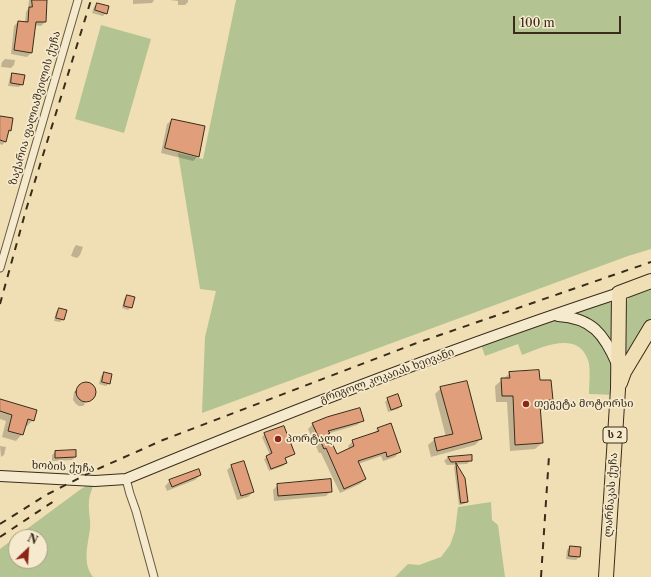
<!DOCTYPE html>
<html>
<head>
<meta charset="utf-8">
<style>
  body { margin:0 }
  #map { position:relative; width:651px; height:577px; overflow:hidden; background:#f0dfb4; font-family:"Libre Caslon Text",serif }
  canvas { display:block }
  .north { position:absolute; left:8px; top:529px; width:40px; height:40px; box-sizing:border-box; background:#f5eace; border:1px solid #aa9e86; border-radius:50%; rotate:25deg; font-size:11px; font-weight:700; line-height:16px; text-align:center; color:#392c1b }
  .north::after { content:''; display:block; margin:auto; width:14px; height:18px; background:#8f2418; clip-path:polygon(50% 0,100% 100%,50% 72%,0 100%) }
  .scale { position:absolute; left:513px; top:16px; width:108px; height:18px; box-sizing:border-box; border:2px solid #392c1b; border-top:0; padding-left:5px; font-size:12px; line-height:14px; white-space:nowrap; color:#392c1b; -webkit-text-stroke:3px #f5eace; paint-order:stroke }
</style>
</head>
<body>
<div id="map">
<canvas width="651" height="577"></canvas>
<div class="north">N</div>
<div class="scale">100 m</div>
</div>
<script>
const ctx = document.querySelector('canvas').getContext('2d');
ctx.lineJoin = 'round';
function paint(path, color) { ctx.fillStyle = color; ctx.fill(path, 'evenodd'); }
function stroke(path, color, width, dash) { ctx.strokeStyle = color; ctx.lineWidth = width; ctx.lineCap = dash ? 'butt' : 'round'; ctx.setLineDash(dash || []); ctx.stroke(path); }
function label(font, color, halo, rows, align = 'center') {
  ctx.font = font + ' "Libre Caslon Text","Noto Serif Georgian",serif'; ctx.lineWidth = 3.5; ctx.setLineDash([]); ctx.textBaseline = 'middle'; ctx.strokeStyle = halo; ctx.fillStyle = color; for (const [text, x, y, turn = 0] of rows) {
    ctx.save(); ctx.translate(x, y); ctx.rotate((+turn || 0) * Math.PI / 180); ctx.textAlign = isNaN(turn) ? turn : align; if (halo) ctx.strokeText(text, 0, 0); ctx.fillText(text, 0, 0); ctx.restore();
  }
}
paint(new Path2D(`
  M236,0H651V249L628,256L202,413L205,337L216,291L200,289L178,153L203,159Z
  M101,25L151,39L124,133L75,119Z
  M651,286V321L629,356L626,355L624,353L626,303C630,292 641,290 651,286Z
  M606,301L610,302L611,304V341C604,327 591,318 577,313Z
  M552,315L572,317L609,346L617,395L589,394C589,385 591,368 588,360C578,330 542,347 522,355L518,344L485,356L480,342Z
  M95,481C93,487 89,495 89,502C88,511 91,520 90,529C88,545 82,563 93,577H0V549L16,537V561H40V537H16L81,489Z
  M491,502L492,520L498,525L505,577H395L408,564L419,565L441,557L450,545L455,531L458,507Z`), '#b4c392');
paint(new Path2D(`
  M29,0H46L45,22L41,26L34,25L31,53L27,57L11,54L14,26L18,22L25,23L26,12L28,9Z
  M133,0H154L152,3L133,4Z
  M170,0H188V2L185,5H178V1Z
  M97,4L106,13L103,16L92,13L94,7Z
  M5,59L15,60L14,65L11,68L1,67L2,62Z
  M13,74L22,84L19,87L8,86L10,77Z
  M0,117L10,130L7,133L5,142L2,145L0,144Z
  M172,120L198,156L193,161L161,153L167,124Z
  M76,245L83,247L80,255L77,258L71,256L74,248Z
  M127,296L131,307L128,310L122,308L124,299Z
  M59,309L63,319L60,322L54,321L56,312Z
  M104,373L109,383L106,386L99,384L101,376Z
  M510,373L552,399L542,410H540L542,443L535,449L510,451L507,402H496L495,386Z
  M83,384L91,385L95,392L93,397L90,400L84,403L85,404L83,406H79L76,404L73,400L74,392Z
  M441,388L481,439L475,445L431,457L428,445L435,439L446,437L435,394Z
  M388,399L401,406L398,409L388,412L385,402Z
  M0,400L33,420L27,426H25L22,434L16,441L2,437L6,421L0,419Z
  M362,421L357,425L327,434L336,455L349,449L348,446L353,441L373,434L378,429L399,452L395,457L383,461L381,456L358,464L365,479L360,484L340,493L321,453H319L308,429L313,424Z
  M265,434L294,454L291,456L284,459L286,463L283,466L269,471L264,459L270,455L262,437Z
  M0,446L6,447L4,455L1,457Z
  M55,452L75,457L72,460L52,461V455Z
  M471,456V460L467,464L447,465L444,461L448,457Z
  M456,465L467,502L464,504L459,505L454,467Z
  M232,466L253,492L248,497L237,500L227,470Z
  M198,470L200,475L195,480L167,491L165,486L170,481Z
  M278,485L331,491L326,496L274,501L273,490Z
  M570,547L580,548L579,557L576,560L566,559L567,550Z`), '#0003');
const building = new Path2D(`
  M32,0H47L46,22H36L32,53L14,50L18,21L28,22L29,7H32Z
  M97,3L109,6L107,14L95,10Z
  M12,73L25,75L23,85L11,83Z
  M0,116L13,118L11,131L9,130L6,142L0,140Z
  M172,119L205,126L199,157L165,148Z
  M127,295L135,297L132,308L124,306Z
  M59,308L67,310L64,320L56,318Z
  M539,370L540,380H551L553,400H549V404L540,405L543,443L515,445L513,396H502L501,378H510L509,372Z
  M104,372L112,374L110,384L102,382Z
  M467,381L482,439L437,451L434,438L453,434L440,387Z
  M76 392a10 10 0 1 1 20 0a10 10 0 1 1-20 0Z
  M398,394L402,406L391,410L387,398Z
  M0,399L37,410L34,421L28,419L23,435L8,431L12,415L0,411Z
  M360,408L364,421L328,431L330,433L328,434L337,454L354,446L352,440L379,431L377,428L391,423L401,452L387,457L386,452L358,461L366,479L344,489L326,448L324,449L312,423L327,417Z
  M284,426L295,454L285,458L287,463L271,469L266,456L272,453L264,433Z
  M76,450V457L55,458V451Z
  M472,455V461L451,462L448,457Z
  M244,461L254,492L241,496L231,465Z
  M456,463L465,478L468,502L461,503Z
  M199,469L201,475L172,487L169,480Z
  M331,479L332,492L278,496L277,484Z
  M570,546L581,547L580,557L569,556Z`);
paint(building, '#e19e7a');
stroke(building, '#392c1b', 1);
const street = new Path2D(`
  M0,268L78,0
  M126,479L130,494L136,511L154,577`);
const secondary = new Path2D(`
  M558,316C592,318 604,334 617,364
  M0,476L95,481L126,479C288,412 452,348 619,293`);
const highway = new Path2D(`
  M620,383L624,372L651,327
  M606,577L618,389L619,293L651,281`);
stroke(street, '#675941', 9);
stroke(secondary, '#392c1b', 12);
stroke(highway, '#392c1b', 16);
stroke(street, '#f5eace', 7);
stroke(secondary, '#f5eace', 10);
stroke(highway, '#f0dfb4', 14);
stroke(new Path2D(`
  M0,304L26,210L91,0
  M0,524L46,495L91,472L163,440L414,344L651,262
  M0,537L54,501
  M541,577L549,456`), '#392c1b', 2, [7, 7]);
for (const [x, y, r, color] of [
  [526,404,4,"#8f2418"],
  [278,439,4,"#8f2418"]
]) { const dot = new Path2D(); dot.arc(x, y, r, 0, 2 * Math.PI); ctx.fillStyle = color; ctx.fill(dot); stroke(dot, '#f5eace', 1.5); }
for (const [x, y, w] of [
  [615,435,24]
]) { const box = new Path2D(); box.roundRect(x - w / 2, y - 8, w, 16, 3); ctx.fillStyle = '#f5eace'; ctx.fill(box); stroke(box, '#392c1b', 1); }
label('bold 10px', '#392c1b', null, [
  ["ს 2",615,435]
]);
label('11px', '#392c1b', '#f5eace', [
  ["ზაქარია ფალიაშვილის ქუჩა",35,108,-74],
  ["გრიგოლ კოკაიას ხეივანი",387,376,-20],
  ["ხობის ქუჩა",63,467,3],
  ["ლარნაკას ქუჩა",611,495,-86]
]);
label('11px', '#392c1b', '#f5eace', [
  ["თეგეტა მოტორსი",534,404],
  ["პორტალი",286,439]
], 'left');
</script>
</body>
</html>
